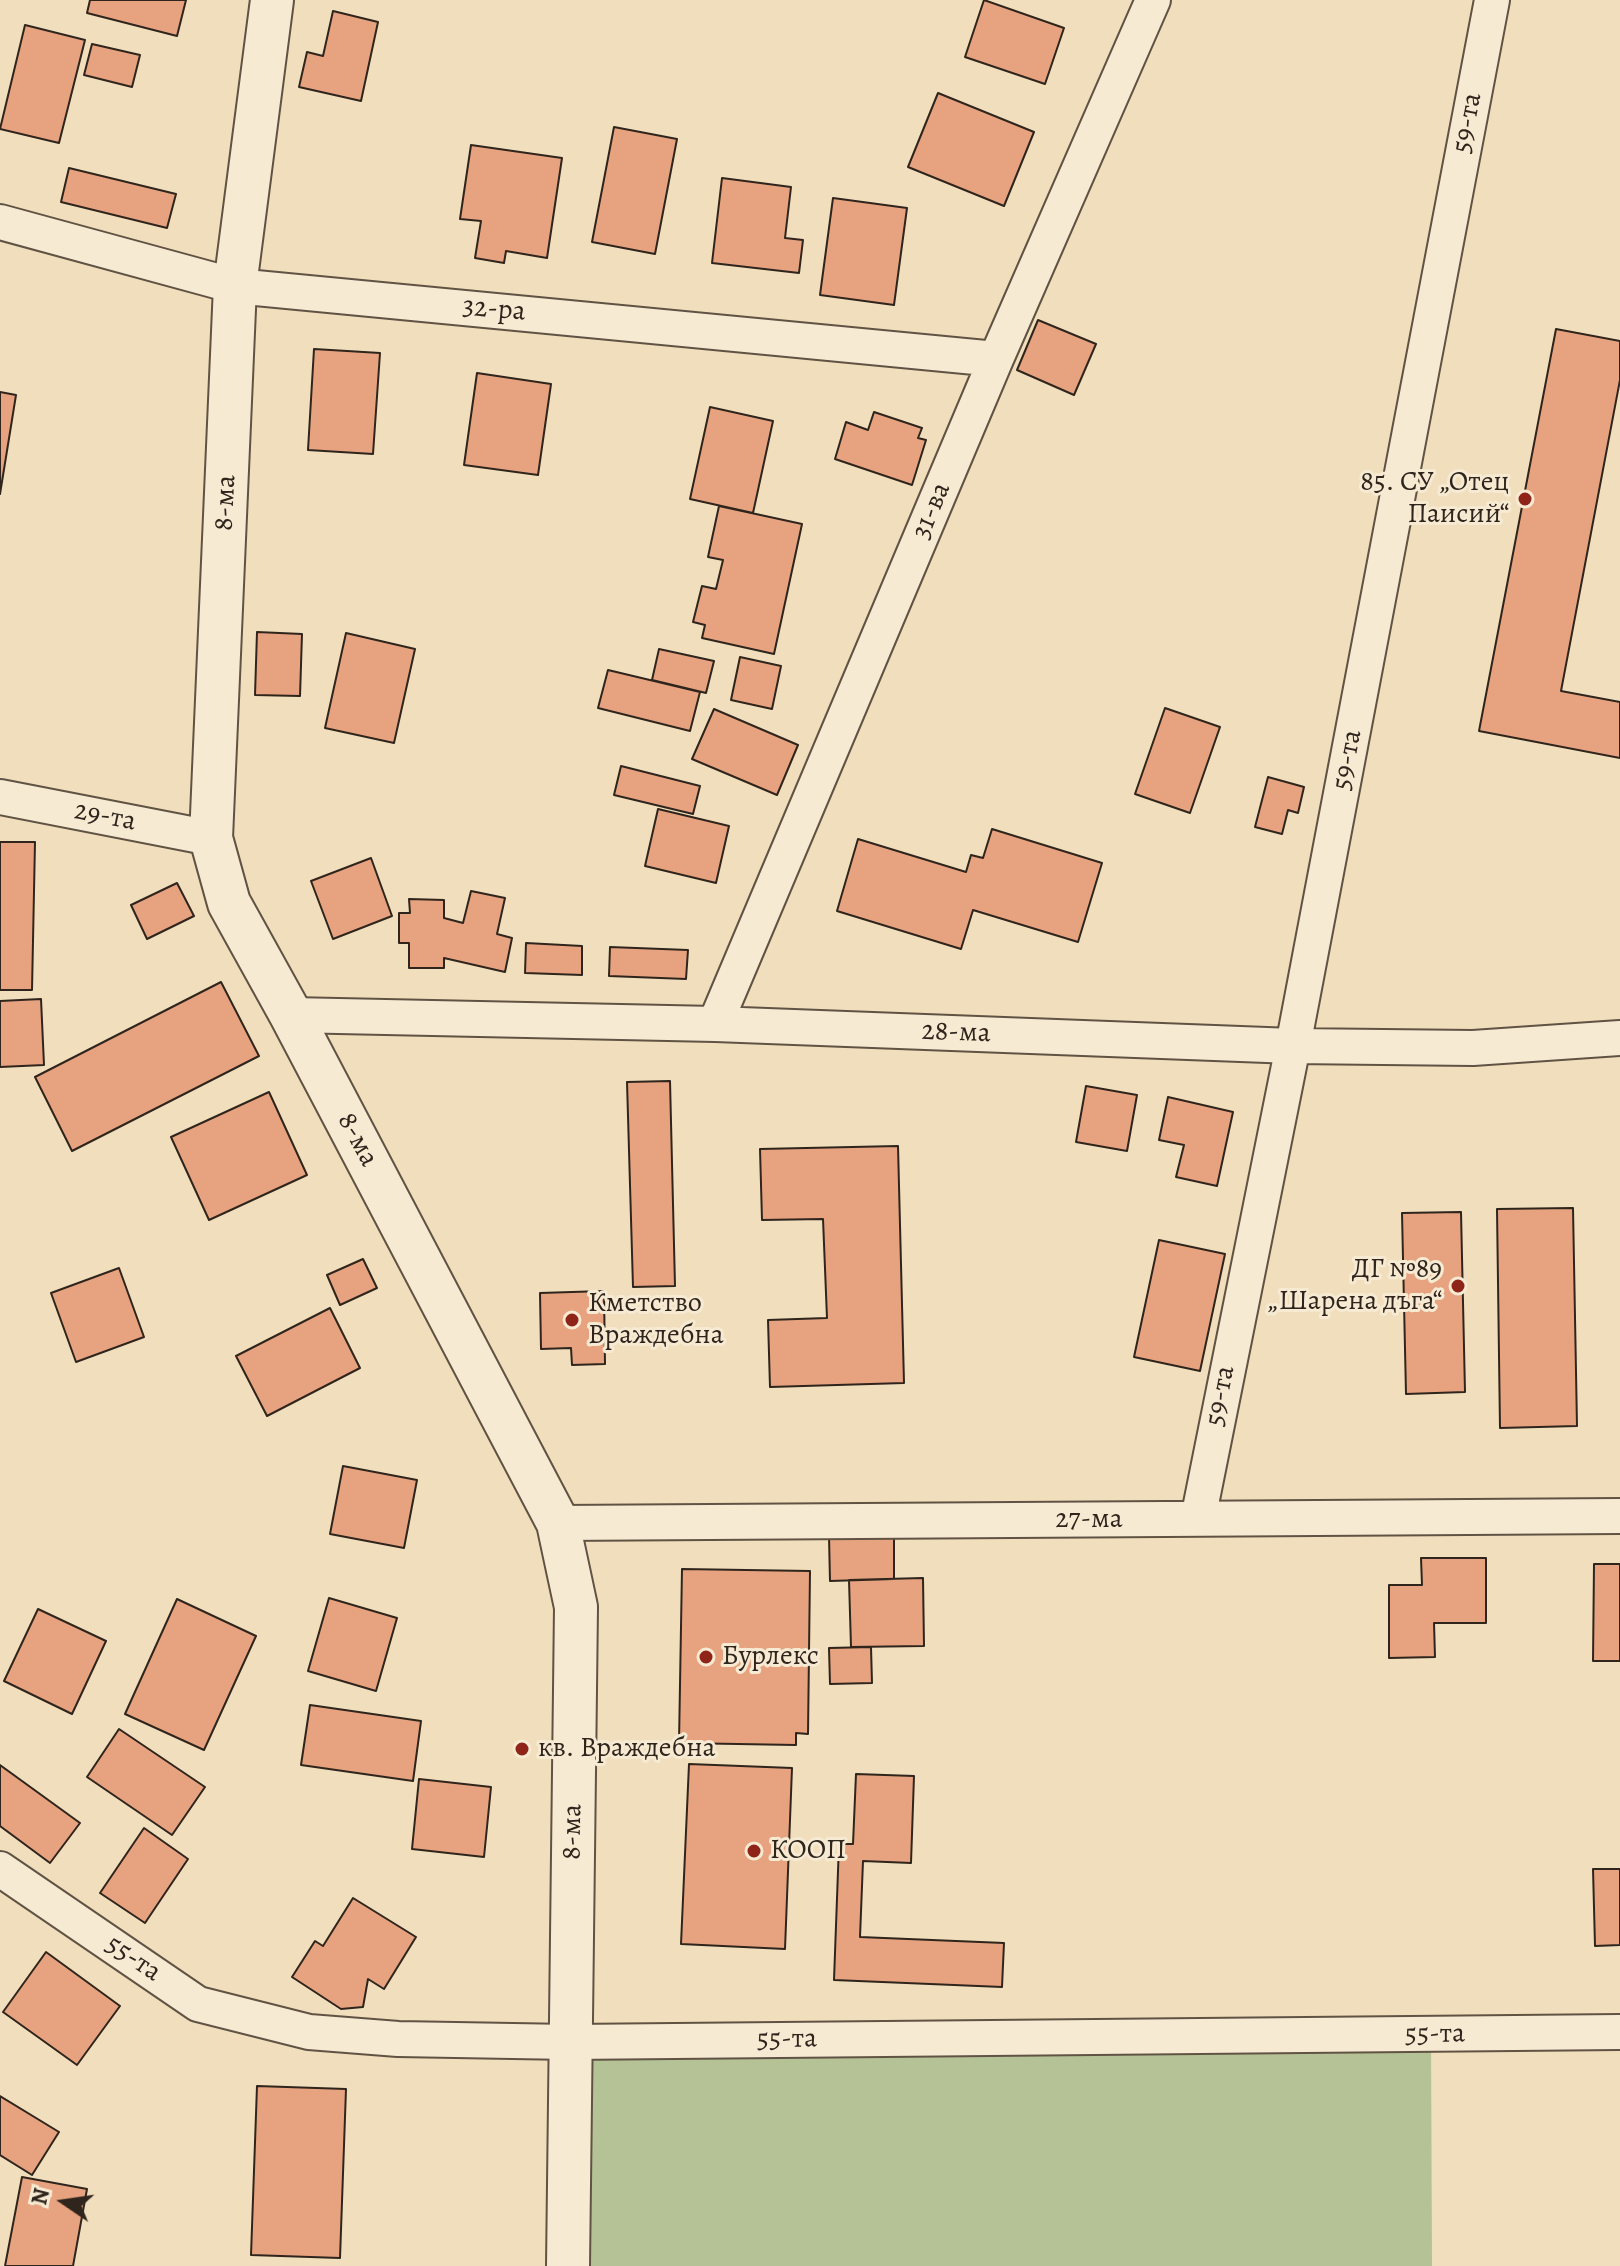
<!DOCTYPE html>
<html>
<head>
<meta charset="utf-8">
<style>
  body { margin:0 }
  #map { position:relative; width:1620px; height:2266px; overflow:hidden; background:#f1debc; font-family:Alegreya,serif }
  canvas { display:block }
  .north { position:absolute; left:24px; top:2162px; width:80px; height:80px; -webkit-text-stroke:6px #f6ead3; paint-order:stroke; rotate:283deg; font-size:22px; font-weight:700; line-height:32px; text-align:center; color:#2f251c }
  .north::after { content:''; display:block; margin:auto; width:28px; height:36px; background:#2f251c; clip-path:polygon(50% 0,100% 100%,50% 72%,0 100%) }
</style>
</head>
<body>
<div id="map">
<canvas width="1620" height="2266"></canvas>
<div class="north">N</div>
</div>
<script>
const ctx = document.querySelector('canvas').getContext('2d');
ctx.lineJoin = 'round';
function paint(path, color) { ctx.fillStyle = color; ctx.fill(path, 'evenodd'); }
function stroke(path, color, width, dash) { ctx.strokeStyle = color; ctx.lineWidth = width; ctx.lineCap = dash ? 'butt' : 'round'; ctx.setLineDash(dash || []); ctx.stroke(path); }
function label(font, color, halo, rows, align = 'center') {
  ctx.font = font + ' Alegreya,serif'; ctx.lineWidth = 6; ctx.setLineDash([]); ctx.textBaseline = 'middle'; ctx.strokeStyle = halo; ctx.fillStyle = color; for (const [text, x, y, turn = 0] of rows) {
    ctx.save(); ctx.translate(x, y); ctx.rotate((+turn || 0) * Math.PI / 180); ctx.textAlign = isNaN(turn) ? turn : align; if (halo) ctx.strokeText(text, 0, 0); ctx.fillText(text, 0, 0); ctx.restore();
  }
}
paint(new Path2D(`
  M1431,2035L1432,2266H568L570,2042Z`), '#b4c296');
const building = new Path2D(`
  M90,0H186L177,36L87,13Z
  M984,0L1064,28L1045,84L965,57Z
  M333,11L378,22L361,101L299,87L307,52L323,56Z
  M25,25L85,40L59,143L0,129Z
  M92,44L140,55L132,87L84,75Z
  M938,93L1034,132L1004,206L908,167Z
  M614,127L677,139L655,254L592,242Z
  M471,145L562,158L547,258L506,251L504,263L475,258L481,221L460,219Z
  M69,168L176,194L167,228L61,202Z
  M722,178L791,187L785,238L803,240L799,273L712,263Z
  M833,198L907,208L894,305L820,295Z
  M1038,320L1096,344L1074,395L1017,370Z
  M1556,329L1620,341V380L1561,691L1620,702V758L1479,731Z
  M314,349L380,353L373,454L308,450Z
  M477,373L551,384L538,475L464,465Z
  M0,392L16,395L0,494Z
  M710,407L773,421L753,513L690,499Z
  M874,412L922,428L918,438L926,440L912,485L835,459L846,422L868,430Z
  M719,506L802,524L774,654L702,638L705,625L693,622L702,586L716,589L723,560L708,557Z
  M257,632L302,634L300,696L255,695Z
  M346,633L415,649L394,743L325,728Z
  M659,649L714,661L706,693L652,680Z
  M740,657L781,666L772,709L731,700Z
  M608,670L700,692L690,731L598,708Z
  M1165,708L1220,727L1190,813L1135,794Z
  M714,709L798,745L777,795L692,759Z
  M621,766L700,786L693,814L614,795Z
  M1268,777L1304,787L1298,813L1288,810L1282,834L1255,827Z
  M658,809L729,826L716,883L645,866Z
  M992,829L1102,863L1078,942L973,910L961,949L837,911L858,839L966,872L971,855L983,858Z
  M0,842H35L32,990H0Z
  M371,858L392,916L333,939L311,881Z
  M177,883L194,916L147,939L131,905Z
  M471,891L505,898L497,934L512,938L505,972L444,958V968H409V943H399V913H410L409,899L444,900V918L463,923Z
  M526,943L582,946V975L525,973Z
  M610,947L688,950L686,979L609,976Z
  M221,982L259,1056L72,1151L35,1077Z
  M41,999L44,1065L0,1067V1001Z
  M670,1081L675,1286L633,1287L627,1082Z
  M1086,1086L1137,1095L1127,1151L1076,1142Z
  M269,1092L307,1175L209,1220L171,1137Z
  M1168,1097L1233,1112L1217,1186L1176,1177L1184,1145L1159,1140Z
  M898,1146L904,1383L770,1387L768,1320L827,1318L823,1219L762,1220L760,1149Z
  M1573,1208L1577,1426L1500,1428L1497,1209Z
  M1461,1212L1465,1392L1406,1394L1402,1213Z
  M1159,1240L1225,1254L1200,1371L1134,1357Z
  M363,1259L377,1288L340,1305L327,1275Z
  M119,1268L144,1337L76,1362L51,1293Z
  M604,1291L605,1364L572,1365L571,1348L541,1349L540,1293Z
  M330,1308L360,1368L267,1416L236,1356Z
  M343,1466L417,1480L404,1548L330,1534Z
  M894,1535V1579L830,1581L829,1536Z
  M1421,1558H1486V1623H1434L1435,1657L1389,1658V1585H1422Z
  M1594,1564H1620V1661H1593Z
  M682,1569L810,1571L808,1734L796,1733V1745L679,1743Z
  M923,1578L924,1646L851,1647L849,1580Z
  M329,1598L397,1618L376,1691L308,1671Z
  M177,1599L256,1636L204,1750L125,1714Z
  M38,1609L106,1641L72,1714L4,1681Z
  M871,1647L872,1683L830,1684L829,1648Z
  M310,1705L421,1721L413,1781L301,1765Z
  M119,1729L205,1787L172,1835L87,1777Z
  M689,1764L792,1768L785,1949L681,1944Z
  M0,1765L80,1823L50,1863L0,1826Z
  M856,1774L914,1776L911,1863L863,1861L860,1937L1004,1943L1002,1987L834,1980L839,1844H853Z
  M419,1779L491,1787L484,1857L412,1849Z
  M144,1828L188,1859L145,1923L100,1893Z
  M1593,1869H1620V1945L1595,1946Z
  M353,1898L416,1937L384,1989L368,1979L363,2007L341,2009L292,1977L315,1941L323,1946Z
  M46,1952L120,2006L77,2065L3,2012Z
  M257,2086L346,2089L340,2258L251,2255Z
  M0,2096L59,2132L32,2175L0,2155Z
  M22,2177L87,2189L73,2266H5Z`);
paint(building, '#e7a380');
stroke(building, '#2f251c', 2);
const minor = new Path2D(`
  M0,222L235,286L996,359
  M0,797L211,838
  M291,1015L715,1024L1293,1046L1473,1048L1620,1038
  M715,1024L996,359L1153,0
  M1198,1519L1293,1046L1492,0
  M558,1523L1620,1516
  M0,1869L198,2004L309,2032L398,2039L570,2042L1620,2032`);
const tertiary = new Path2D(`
  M272,0L235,286L211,838L229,903L291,1015L558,1523L576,1607L568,2266`);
stroke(minor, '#605344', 38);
stroke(tertiary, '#605344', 46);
stroke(minor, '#f6ead3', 34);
stroke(tertiary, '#f6ead3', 42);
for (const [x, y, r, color] of [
  [1525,499,8,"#8f2418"],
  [1458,1286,8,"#8f2418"],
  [572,1320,8,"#8f2418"],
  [706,1657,8,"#8f2418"],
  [522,1749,8,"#8f2418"],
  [754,1851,8,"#8f2418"]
]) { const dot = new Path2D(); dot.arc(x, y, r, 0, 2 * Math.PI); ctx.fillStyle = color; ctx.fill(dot); stroke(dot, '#f6ead3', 3); }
label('28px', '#2f251c', '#f6ead3', [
  ["59-та",1468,123,-79],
  ["32-ра",494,310,5],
  ["8-ма",226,503,-87],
  ["31-ва",932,511,-67],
  ["59-та",1348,760,-79],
  ["29-та",105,817,11],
  ["28-ма",956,1033,2],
  ["8-ма",357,1140,62],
  ["59-та",1221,1396,-79],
  ["27-ма",1089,1520],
  ["8-ма",573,1832,-89],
  ["55-та",133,1959,34],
  ["55-та",1435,2035,-1],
  ["55-та",787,2040,-1]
]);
label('28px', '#2f251c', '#f6ead3', [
  ["85. СУ „Отец",1509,483,"right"],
  ["Паисий“",1509,515,"right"],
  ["ДГ №89",1442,1270,"right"],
  ["„Шарена дъга“",1442,1302,"right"],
  ["Кметство",588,1304],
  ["Враждебна",588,1336],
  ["Бурлекс",722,1657],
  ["кв. Враждебна",538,1749],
  ["КООП",770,1851]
], 'left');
</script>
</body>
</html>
